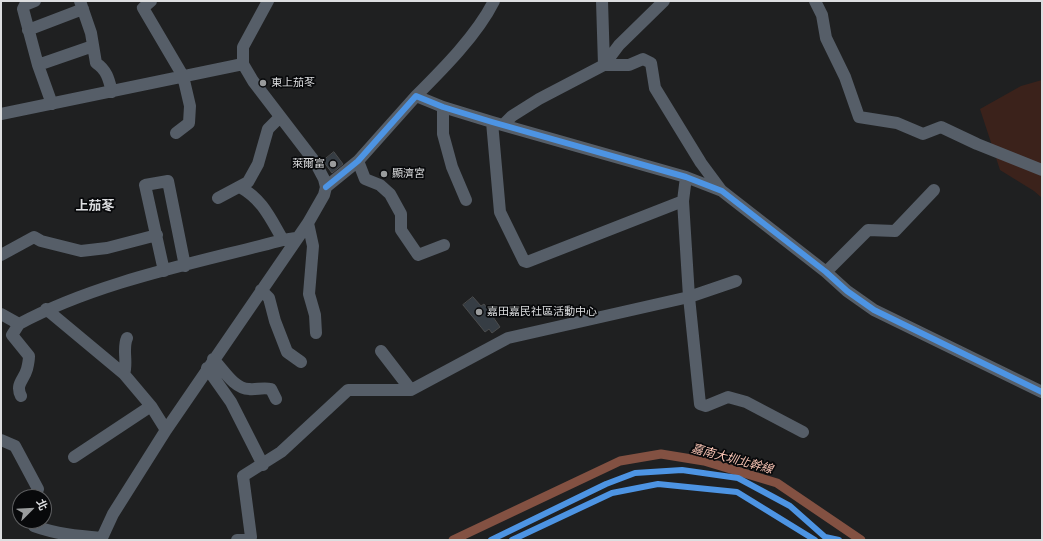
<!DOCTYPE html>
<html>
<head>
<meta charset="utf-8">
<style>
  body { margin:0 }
  #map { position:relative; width:1043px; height:541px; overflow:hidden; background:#1f2021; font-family:"Public Sans","Noto Sans TC",sans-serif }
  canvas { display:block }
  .frame { position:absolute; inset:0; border:2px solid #dddee0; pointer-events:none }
  .north { position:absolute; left:12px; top:489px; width:40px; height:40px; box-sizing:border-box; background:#08090b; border:1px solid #5d5e60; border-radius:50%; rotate:66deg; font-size:11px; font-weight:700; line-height:16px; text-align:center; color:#dddee0 }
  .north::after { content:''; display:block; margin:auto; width:14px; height:18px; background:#9a9c9d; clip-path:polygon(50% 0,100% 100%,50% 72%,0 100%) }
</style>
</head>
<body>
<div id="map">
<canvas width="1043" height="541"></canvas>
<div class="frame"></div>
<div class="north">北</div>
</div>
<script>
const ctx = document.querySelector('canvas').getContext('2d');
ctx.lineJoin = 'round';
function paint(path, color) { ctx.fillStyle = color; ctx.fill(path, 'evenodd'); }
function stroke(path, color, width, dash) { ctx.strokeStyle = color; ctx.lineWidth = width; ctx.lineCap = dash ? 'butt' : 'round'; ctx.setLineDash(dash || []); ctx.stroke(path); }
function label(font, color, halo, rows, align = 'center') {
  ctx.font = font + ' "Public Sans","Noto Sans TC",sans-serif'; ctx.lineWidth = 3.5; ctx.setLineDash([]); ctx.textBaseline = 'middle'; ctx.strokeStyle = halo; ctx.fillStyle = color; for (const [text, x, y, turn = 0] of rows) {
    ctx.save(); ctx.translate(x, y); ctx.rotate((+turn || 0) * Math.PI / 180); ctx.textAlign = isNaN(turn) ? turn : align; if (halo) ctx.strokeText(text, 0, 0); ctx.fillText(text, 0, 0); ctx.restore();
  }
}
paint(new Path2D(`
  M1042,80V198L1034,191L1000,170L980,109L1021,86Z`), '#3b221b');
stroke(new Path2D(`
  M453,540L620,461L661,454L704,461L777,483L861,540`), '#835142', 9);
const building = new Path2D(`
  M334,152L343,164L332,173L323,161Z
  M473,297L481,306L484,304L500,327L492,333L489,329L485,332L463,305Z`);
paint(building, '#363d44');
stroke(building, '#4c4d4e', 1);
stroke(new Path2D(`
  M35,1L25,5L23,9L38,65L52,104
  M80,1L91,33L96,63C107,70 109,80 112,92
  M151,1L143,8L183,76L190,106L189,123L176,133
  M602,1L604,65H629L643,59L651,63L655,88L701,163L721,190
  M815,1L822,15L826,38L845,77L859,117L897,123L923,134L941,127L977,144L1042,170
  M28,30L83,9
  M38,65L93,46
  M416,96C443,69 477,35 494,1
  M443,107V134L452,167L466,200
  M1,114L243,64
  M492,122L500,212L524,261L527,262L683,201
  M503,125L512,116L539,99L604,65L619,45L664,1
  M358,161L365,179L380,185L390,194L401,214V230L418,255L444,245
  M686,177L683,201L689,297L700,404L706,406L728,397L746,402L803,432
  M240,187C263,200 270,218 283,240
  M326,187L358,161L416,96L443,107L492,122L686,177L722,191L826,272L847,291L874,310L1042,392
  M218,198L248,182L258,164L268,129L280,117
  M308,223L313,246L309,294L315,315L316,333
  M1,255L34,237L41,241L81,251L107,248L157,235
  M164,271L145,185L168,181L185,266
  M826,272L868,230L895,231L934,190
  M261,290L269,298L275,321L287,352L301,362
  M46,309L124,374L151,406L166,430
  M1,314L19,324C99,281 196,263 283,240L296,238
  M19,324L12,335L29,356C29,360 28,365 27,369C24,380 15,384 21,396
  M381,351L411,390
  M213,359C223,369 234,389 249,389C256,390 263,387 271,389L276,399
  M207,368L231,402L263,465
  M124,374C128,362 122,349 127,338
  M1,440L15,446L38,489L35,497
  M74,457L151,406
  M34,521V526C56,534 78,536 102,538
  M101,540L113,514L166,430L308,223L324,195L326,187L324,179L315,162L253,81L243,64V47L268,1
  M237,540H247L251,537L243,476L281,452L348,390H411L508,338L689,297L736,281`), '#565e68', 12);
stroke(new Path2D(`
  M326,187L358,161L416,96L443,107L492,122L686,177L722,191L826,272L847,291L874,310L1042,392
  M491,540L606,484L635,473L682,470L738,478L790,506L825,537L839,540
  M512,540L612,493L658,484L737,492L815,540`), '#4d94e3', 6);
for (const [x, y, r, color] of [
  [263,83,4,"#9a9c9d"],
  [333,164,4,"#9a9c9d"],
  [384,174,4,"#9a9c9d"],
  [479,312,4,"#9a9c9d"]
]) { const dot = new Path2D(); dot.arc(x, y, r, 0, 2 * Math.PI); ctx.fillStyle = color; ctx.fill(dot); stroke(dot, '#08090b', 1.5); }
label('11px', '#dddee0', '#08090b', [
  ["東上茄苳",271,83],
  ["萊爾富",325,164,"right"],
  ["顯濟宮",392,174],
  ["嘉田嘉民社區活動中心",487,312]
], 'left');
label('italic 12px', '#f9c4b4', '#08090b', [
  ["嘉南大圳北幹線",732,459,15]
]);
label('bold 13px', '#dddee0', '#08090b', [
  ["上茄苳",95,206]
]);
</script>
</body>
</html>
